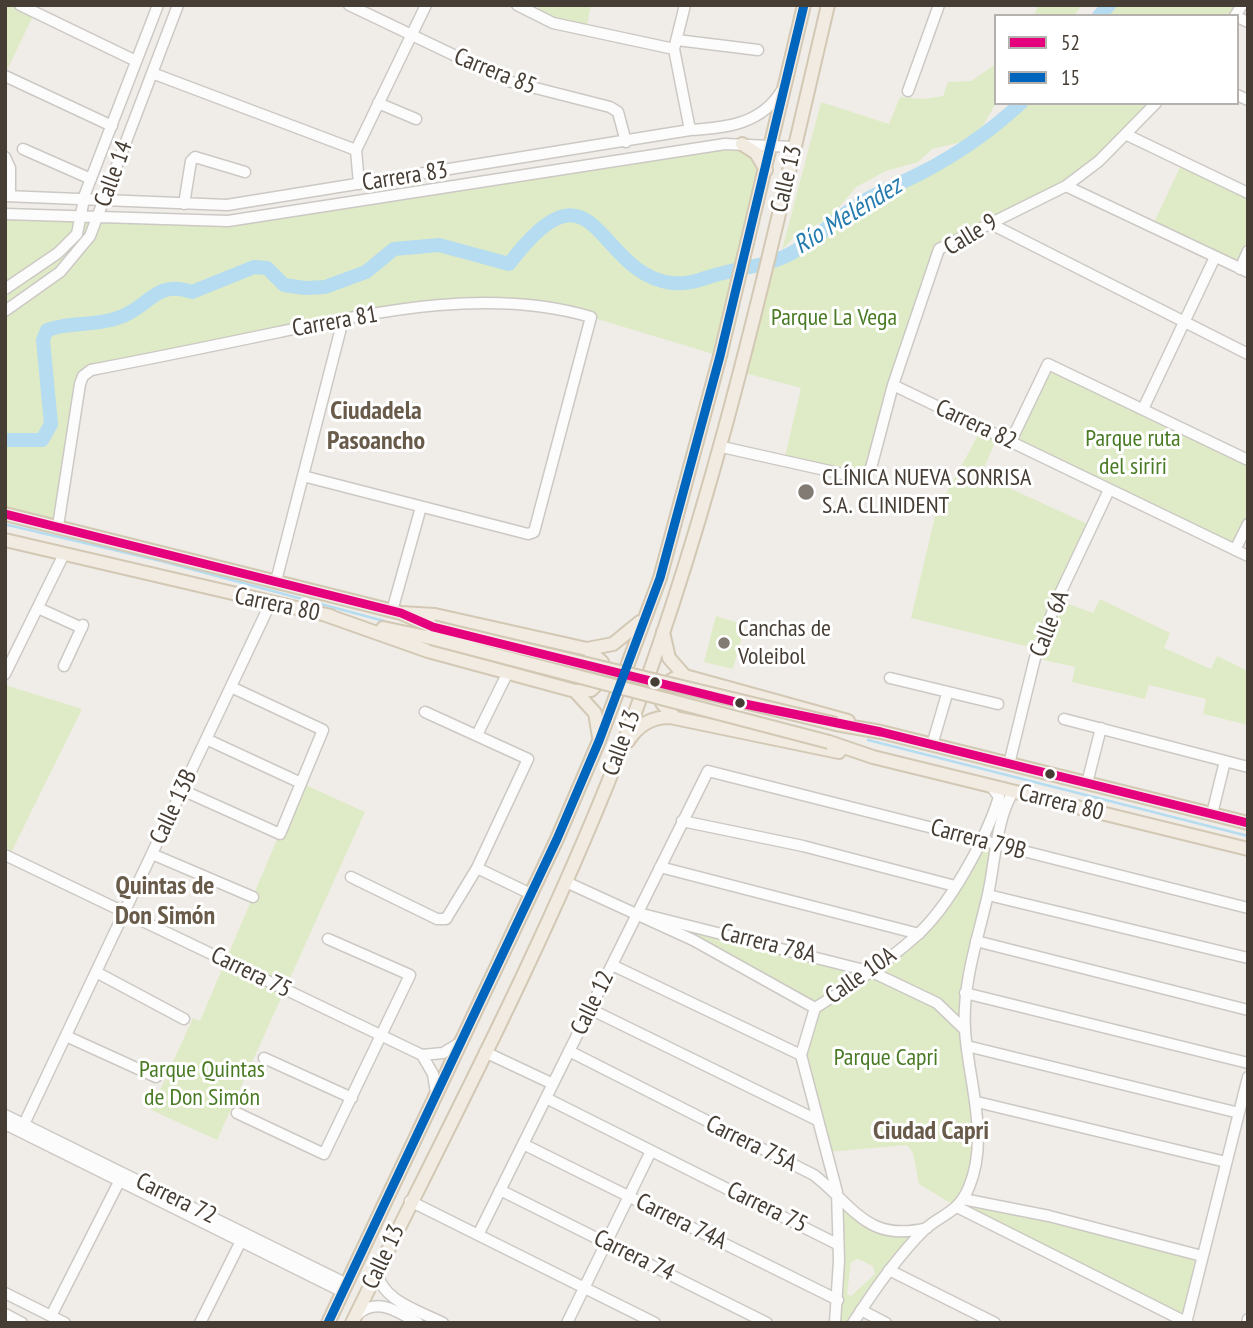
<!DOCTYPE html>
<html>
<head>
<meta charset="utf-8">
<style>
  body { margin:0 }
  #map { position:relative; width:1253px; height:1328px; overflow:hidden; background:#f0ede8; font-family:"PT Sans Narrow",sans-serif }
  canvas { display:block }
  .frame { position:absolute; inset:0; border:7px solid #463d34; pointer-events:none }
  .legend { position:absolute; left:994px; top:14px; width:245px; height:91px; box-sizing:border-box; background:#fff; border:2px solid #b5b1ae; margin:0; padding:9px 12px; list-style:none; font-size:21px; color:#463d34 }
  .legend li { display:flex; align-items:center; gap:14px; height:35px }
  .legend b { width:35px; border:2px solid #b5b1ae }
</style>
</head>
<body>
<div id="map">
<canvas width="1253" height="1328"></canvas>
<div class="frame"></div>
<ul class="legend">
<li><b style="height:9px;background:#e5007d"></b>52</li>
<li><b style="height:9px;background:#0065bd"></b>15</li>
</ul>
</div>
<script>
const ctx = document.querySelector('canvas').getContext('2d');
ctx.lineJoin = 'round';
function paint(path, color) { ctx.fillStyle = color; ctx.fill(path, 'evenodd'); }
function stroke(path, color, width, dash) { ctx.strokeStyle = color; ctx.lineWidth = width; ctx.lineCap = dash ? 'butt' : 'round'; ctx.setLineDash(dash || []); ctx.stroke(path); }
function label(font, color, halo, rows, align = 'center') {
  ctx.font = font + ' "PT Sans Narrow",sans-serif'; ctx.lineWidth = 6; ctx.setLineDash([]); ctx.textBaseline = 'middle'; ctx.strokeStyle = halo; ctx.fillStyle = color; for (const [text, x, y, turn = 0] of rows) {
    ctx.save(); ctx.translate(x, y); ctx.rotate((+turn || 0) * Math.PI / 180); ctx.textAlign = isNaN(turn) ? turn : align; if (halo) ctx.strokeText(text, 0, 0); ctx.fillText(text, 0, 0); ctx.restore();
  }
}
paint(new Path2D(`
  M5,5H13L33,16L8,68L5,67Z
  M540,5H591L586,31L536,14Z
  M1039,5H1082L1074,16H1033Z
  M1109,5H1242L1235,16H1099Z
  M996,64V103L976,138L1021,103H1156L1066,186L939,249L866,476L784,461L801,388L741,372L768,263L795,252L862,202L921,173L975,139L932,149L918,162L886,171L856,187L831,217L795,236L782,250L821,102L889,124L900,97L923,99L943,96L948,82L971,81Z
  M742,144L763,164L720,356L561,308L433,305L83,376L58,526L5,514V214L198,222Z
  M1182,163L1248,193V251L1240,269L1152,227Z
  M1048,364L1248,460V524L1235,550L1011,441Z
  M982,428L998,435L981,475L1092,526L1058,600L1093,613L1100,599L1170,633L1164,648L1211,669L1217,656L1248,671V725L1203,714L1206,699L1149,685L1145,699L1072,682L1075,667L1035,658L1038,649L911,618L936,512Z
  M716,616L745,625L733,669L704,662Z
  M5,685L82,709L9,857L5,855Z
  M301,783L365,812L217,1140L151,1110L193,1018L200,1021Z
  M999,809H1002L965,993L977,1102L974,1173L963,1199L1202,1256L1186,1322L957,1207L919,1184L913,1153L907,1145L826,1152L801,1055L814,1008L692,937L694,931L872,972L919,934L955,886Z
  M837,1192L876,1228H927L853,1323H841L838,1319ZM858,1259L873,1266L875,1274L851,1296L847,1294L851,1262Z`), '#dfebc6');
stroke(new Path2D(`
  M8,525L161,561L384,621
  M868,740L1248,836`), '#b5dcf0', 2.5);
stroke(new Path2D(`
  M1099,16L1109,5
  M63,326C84,323 104,324 123,316C151,304 157,280 192,292L254,267L267,268L284,285L305,288L325,287L366,272L394,249L439,245L509,264C597,148 595,274 672,283C689,285 704,278 719,274C744,267 773,265 795,251C819,237 839,215 864,201C882,190 902,183 921,173C956,155 992,130 1021,103
  M5,440H42L51,424L43,340L47,330L58,327`), '#b5dcf0', 14);
const minor = new Path2D(`
  M20,5L136,61
  M349,5L508,81L610,107L618,112L626,142
  M517,5L553,23L674,49
  M685,5L674,49L690,130
  M1235,16L1242,5
  M1237,17L1248,22
  M677,40L758,50
  M152,73L356,150
  M5,76L112,126
  M908,91L939,5
  M1237,95L1248,100
  M378,103L416,119
  M1127,135L1248,193
  M23,149L91,179
  M5,157L10,168V196
  M359,184L356,150L426,5
  M1066,186L1248,272
  M5,196L227,205L690,130C726,128 762,124 782,90
  M184,204L191,161L195,157L245,172
  M5,214L228,221L725,144L794,147
  M989,223L1248,354
  M1240,269L1248,251
  M5,289L58,253L77,234L85,194L158,5
  M5,311L60,272L90,236L178,5
  M893,385L1248,556
  M1143,409L1215,257
  M1011,441L1048,364L1248,460
  M722,447L861,478L871,468L893,385L939,249L1066,186L1099,161L1156,103
  M58,526L80,384L83,376L91,370C154,358 217,345 279,332C380,311 491,287 591,317L534,532L528,534L303,476
  M1235,550L1248,524
  M276,581L343,320
  M38,608L82,628
  M392,611L421,507
  M64,666L83,625
  M5,674L64,554
  M890,678L998,704
  M1064,719L1248,767
  M477,735L508,672
  M206,739L301,783
  M932,745L947,694
  M1009,764L1035,658L1057,600L1109,490
  M1087,783L1101,728
  M182,790L280,834L323,730L231,687
  M1212,814L1225,761
  M682,821L803,846L955,886
  M152,854L253,897
  M5,855L422,1055L443,1053L461,1042
  M660,867L919,934
  M477,868L531,894
  M351,877L437,919H446L477,868L528,759L425,712
  M566,882L693,940L815,1008
  M988,895L1248,958
  M638,913L872,972L937,1003L965,1030
  M976,941L1248,1010
  M612,965L801,1055
  M96,972L184,1019
  M965,993L1248,1063
  M590,1009L817,1120
  M66,1036L156,1077
  M967,1046L1239,1113
  M569,1051L814,1175C854,1206 867,1243 927,1228
  M485,1052L553,1084
  M422,1055L433,1074L436,1093
  M264,1058L352,1098
  M546,1098L837,1244
  M977,1102L1226,1162
  M237,1113L324,1154L410,975L328,939
  M5,1115L347,1284
  M5,1124L343,1292
  M24,1124L270,604
  M523,1144L838,1300
  M500,1190L767,1323
  M963,1199L1049,1216L1202,1256
  M410,1201L655,1323
  M957,1207L1188,1323
  M478,1235L708,771L1248,908
  M889,1270L995,1323
  M377,1271C381,1301 420,1311 443,1323
  M5,1293L65,1323
  M861,1310L886,1323
  M5,1314L22,1323
  M357,1315C377,1296 398,1312 418,1323
  M51,1316L122,1176
  M200,1323L241,1241
  M567,1323L651,1151
  M835,1323L839,1260L837,1192L801,1055L815,1008C850,986 885,964 916,936C949,907 986,839 999,797L991,786
  M853,1323C874,1290 896,1258 924,1230C941,1214 958,1214 969,1187C990,1137 968,1080 965,1030C962,983 978,939 988,894C995,863 996,820 1013,792
  M1186,1323L1248,1077
  M1247,1323L1248,1319`);
const major = new Path2D(`
  M742,144L756,153L766,170
  M5,514L401,613L433,627
  M5,540L331,616
  M326,615L428,651L575,691L591,690L602,679V662L587,649L435,615L401,613
  M383,628L431,638
  M663,632L669,658L685,676
  M587,649L613,644L640,622
  M575,691L595,713L599,737
  M675,718L662,703C661,687 669,677 685,676L848,721
  M836,724L881,732L1248,823
  M628,741C638,725 651,717 670,717L839,752
  M829,742L873,757L1248,849
  M328,1323L557,839L599,741L660,578L720,356L804,5
  M352,1323C443,1137 541,953 617,760C713,516 768,260 828,5`);
stroke(minor, '#ccc9c4', 13);
stroke(major, '#d3c8b4', 16);
stroke(minor, '#fdfcfc', 10);
stroke(major, '#f1ebe2', 12);
const majorBridge = new Path2D(`
  M433,627L836,724
  M431,638L829,742`);
stroke(majorBridge, '#d3c8b4', 16, []);
stroke(majorBridge, '#f1ebe2', 12);
stroke(new Path2D(`
  M5,514L401,613L433,627L740,703L881,732L1248,823`), '#e5007d', 9);
stroke(new Path2D(`
  M328,1323L557,839L599,741L660,578L720,356L804,5`), '#0065bd', 9);
for (const [x, y, r, color] of [
  [806,492,9,"#827b73"],
  [724,643,7,"#827b73"],
  [655,682,6,"#463d34"],
  [740,703,6,"#463d34"],
  [1050,774,6,"#463d34"]
]) { const dot = new Path2D(); dot.arc(x, y, r, 0, 2 * Math.PI); ctx.fillStyle = color; ctx.fill(dot); stroke(dot, '#fff', 2.5); }
label('24px', '#463d34', '#fff', [
  ["Carrera 85",495,72,22],
  ["Calle 14",114,174,-70],
  ["Carrera 83",405,177,-9],
  ["Calle 13",787,179,-77],
  ["Calle 9",971,235,-31],
  ["Carrera 81",335,322,-10],
  ["Carrera 82",976,425,25],
  ["Carrera 80",277,605,12],
  ["Calle 6A",1050,624,-69],
  ["Calle 13",622,743,-70],
  ["Carrera 80",1061,803,14],
  ["Calle 13B",174,807,-65],
  ["Carrera 79B",978,840,15],
  ["Carrera 78A",768,944,14],
  ["Carrera 75",251,973,26],
  ["Calle 10A",861,976,-35],
  ["Calle 12",593,1003,-64],
  ["Carrera 75A",751,1144,26],
  ["Carrera 72",176,1199,26],
  ["Carrera 75",767,1208,26],
  ["Carrera 74A",681,1222,26],
  ["Carrera 74",634,1256,26],
  ["Calle 13",384,1257,-65]
]);
label('24px', '#497a24', '#fff', [
  ["Parque La Vega",834,318],
  ["Parque ruta",1133,439],
  ["del siriri",1133,467],
  ["Parque Capri",886,1058],
  ["Parque Quintas",202,1070],
  ["de Don Simón",202,1098]
]);
label('24px', '#463d34', '#fff', [
  ["CLÍNICA NUEVA SONRISA",822,478],
  ["S.A. CLINIDENT",822,506],
  ["Canchas de",738,629],
  ["Voleibol",738,657]
], 'left');
label('italic 26px', '#267caf', '#fff', [
  ["Río Meléndez",848,216,-32]
]);
label('bold 26px', '#695b4a', '#fff', [
  ["Ciudadela",376,412],
  ["Pasoancho",376,442],
  ["Quintas de",165,887],
  ["Don Simón",165,917],
  ["Ciudad Capri",931,1132]
]);
</script>
</body>
</html>
